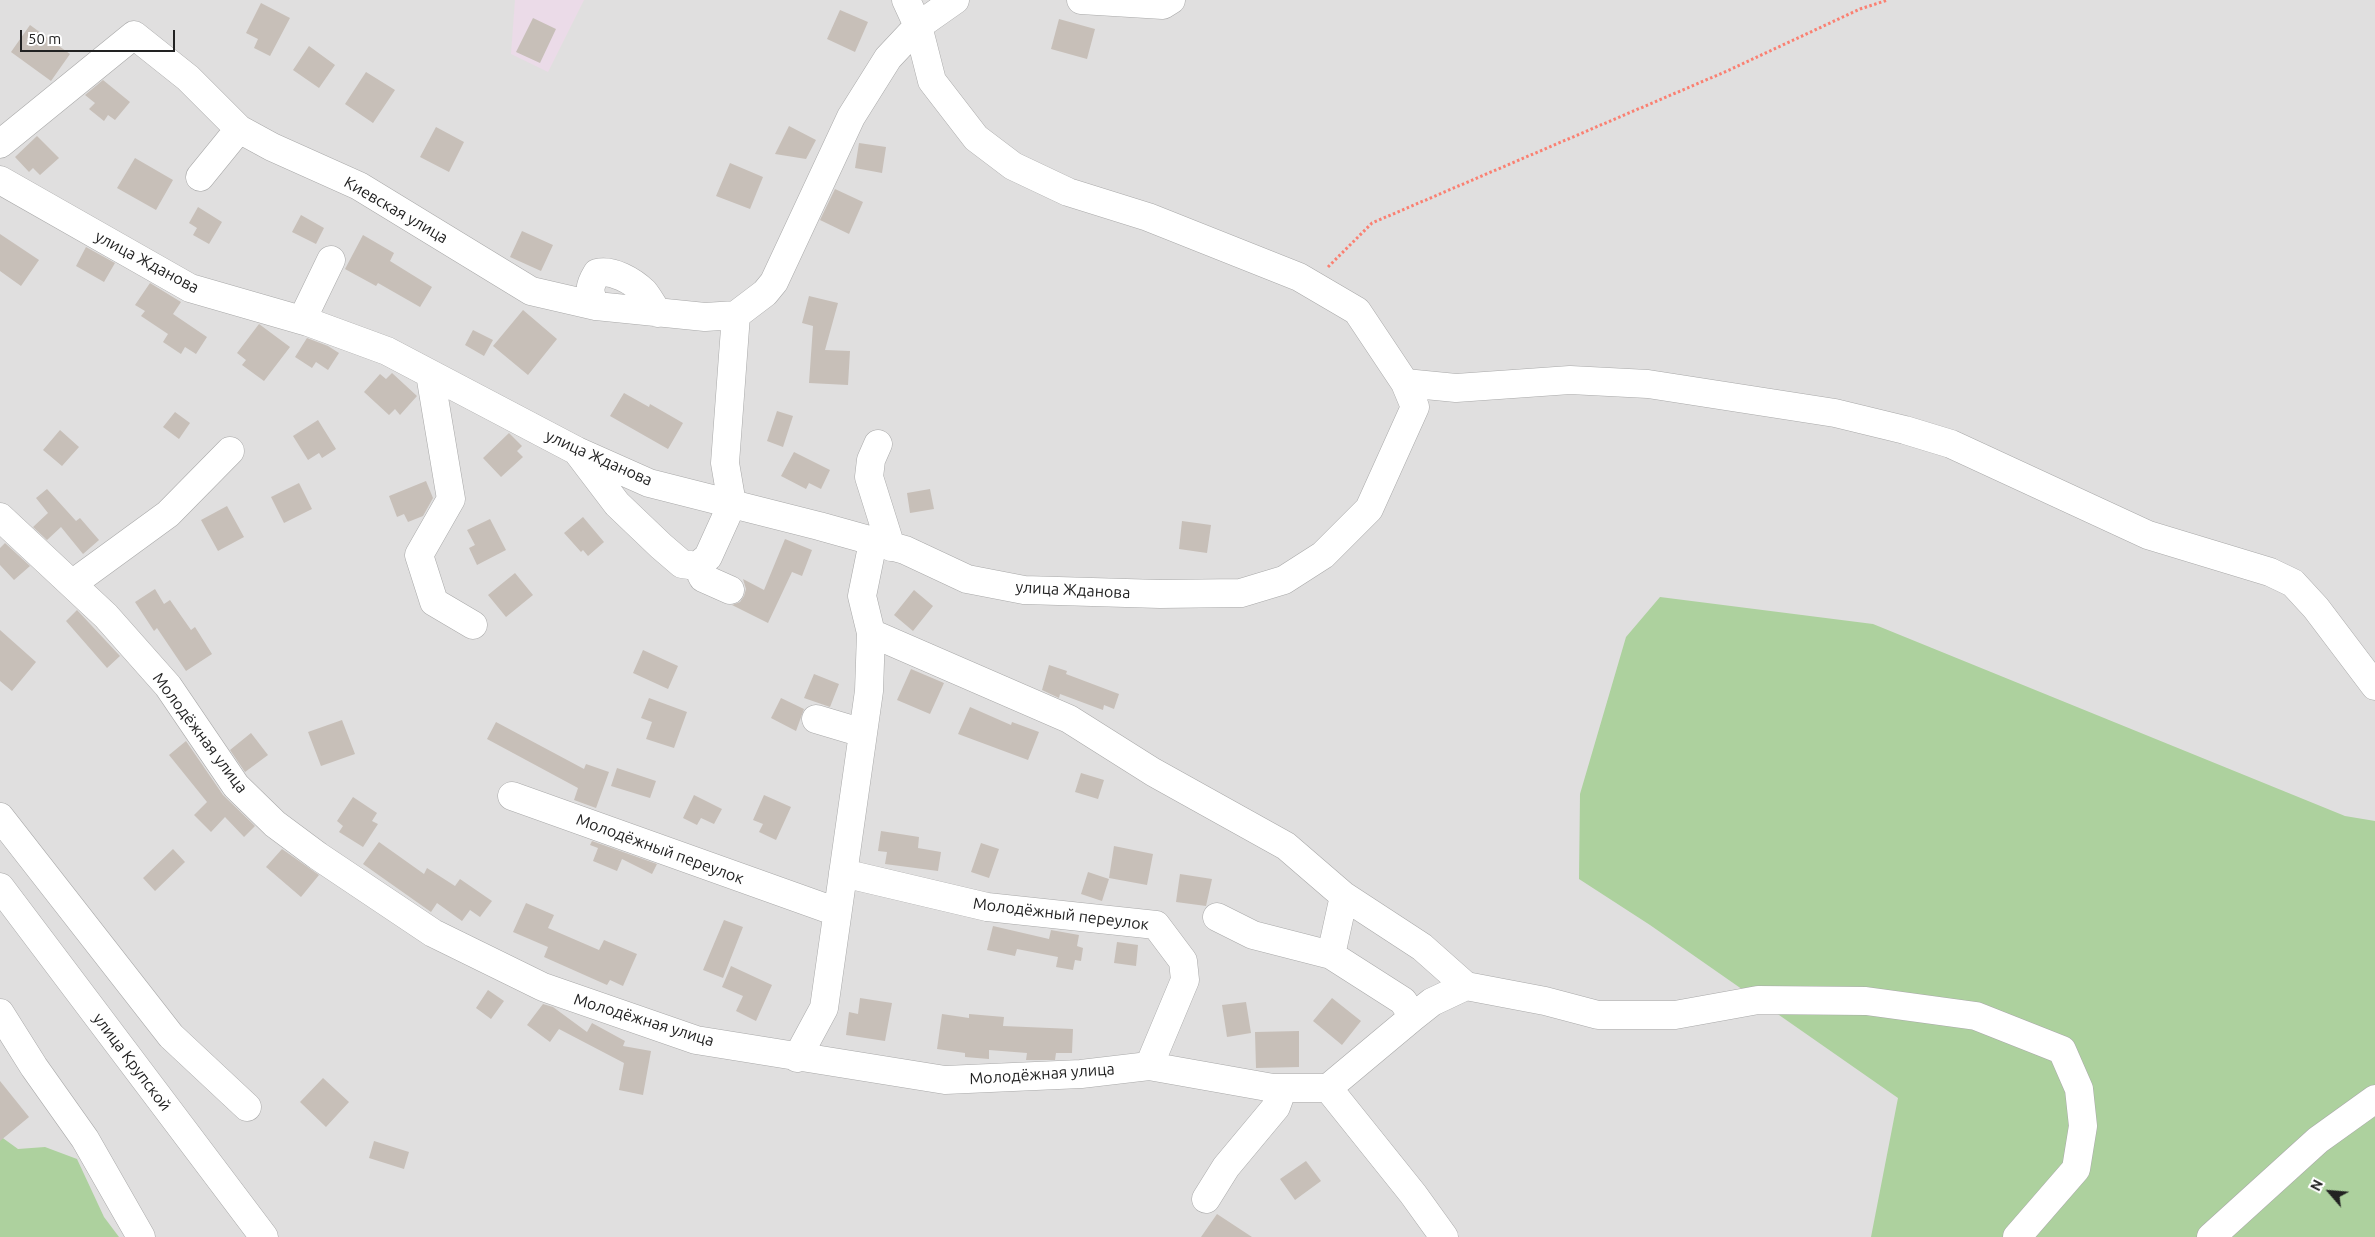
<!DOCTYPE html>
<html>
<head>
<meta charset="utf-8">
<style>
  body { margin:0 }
  #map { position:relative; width:2375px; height:1237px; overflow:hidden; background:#f2efe9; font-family:Ubuntu,sans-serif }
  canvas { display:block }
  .north { position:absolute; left:2305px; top:1167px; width:50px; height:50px; -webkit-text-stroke:4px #fff; paint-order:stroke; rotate:297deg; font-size:14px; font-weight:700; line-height:20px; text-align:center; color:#222 }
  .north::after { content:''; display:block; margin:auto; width:18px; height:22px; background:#222; clip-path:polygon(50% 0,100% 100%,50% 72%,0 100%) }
  .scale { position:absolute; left:20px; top:30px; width:155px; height:22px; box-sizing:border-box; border:2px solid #222; border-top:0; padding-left:6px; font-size:15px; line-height:18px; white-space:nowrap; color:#222; -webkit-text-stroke:4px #fff; paint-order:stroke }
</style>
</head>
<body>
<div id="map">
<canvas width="2375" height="1237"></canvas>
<div class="north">N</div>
<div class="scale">50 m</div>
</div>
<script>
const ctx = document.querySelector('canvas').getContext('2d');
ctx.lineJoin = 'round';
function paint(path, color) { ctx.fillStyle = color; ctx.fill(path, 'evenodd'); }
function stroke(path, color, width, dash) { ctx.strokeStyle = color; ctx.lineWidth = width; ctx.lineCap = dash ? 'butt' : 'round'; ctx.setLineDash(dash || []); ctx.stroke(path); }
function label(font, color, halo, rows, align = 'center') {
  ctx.font = font + ' Ubuntu,sans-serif'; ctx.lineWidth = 5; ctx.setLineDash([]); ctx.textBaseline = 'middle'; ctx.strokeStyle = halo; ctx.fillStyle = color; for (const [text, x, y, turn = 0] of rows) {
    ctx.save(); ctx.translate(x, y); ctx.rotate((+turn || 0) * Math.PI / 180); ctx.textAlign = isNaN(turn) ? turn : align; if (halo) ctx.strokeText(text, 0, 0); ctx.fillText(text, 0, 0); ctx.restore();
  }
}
paint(new Path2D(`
  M0,0H2375V1237H0Z`), '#e0dfdf');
paint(new Path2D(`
  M515,0H584L548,72L511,54Z`), '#ebdbe8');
paint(new Path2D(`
  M1660,597L1873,624L2345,816L2375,821V1237H1871L1898,1098L1650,925L1579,879L1580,794L1626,637Z
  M0,1136L18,1149L45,1147L77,1159L104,1217L119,1237H0Z`), '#add19e');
paint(new Path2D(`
  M261,3L290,18L270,56L254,48L258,39L246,33Z
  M840,10L868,22L855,52L827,39Z
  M533,18L556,29L540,63L516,52Z
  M1059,19L1095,29L1087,59L1051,49Z
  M30,25L70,54L51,81L11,52Z
  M309,46L335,65L319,88L293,70Z
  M366,72L395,90L373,123L345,104Z
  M103,80L130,102L115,120L108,115L104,121L89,109L95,103L85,95Z
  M789,126L816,140L806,159L775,154Z
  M436,127L464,142L449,172L420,157Z
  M37,136L59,158L40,175L33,168L29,172L15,157Z
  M859,143L886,147L882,173L855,168Z
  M135,158L173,180L156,210L117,188Z
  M730,163L763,177L750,209L716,196Z
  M835,189L863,202L849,234L820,220Z
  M198,207L222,222L209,244L193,235L197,228L189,223Z
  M301,215L324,228L316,244L292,232Z
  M522,231L553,245L541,271L510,257Z
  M0,234L39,260L21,286L0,271Z
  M363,235L394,253L390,261L432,287L420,307L378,283L376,286L345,269Z
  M86,247L115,263L104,282L76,266Z
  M150,283L181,302L173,314L207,337L196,354L185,347L181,354L163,342L168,334L141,316L145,311L135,305Z
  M809,296L838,303L825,350L850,351L848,385L809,383L813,326L802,323Z
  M523,310L557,339L528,375L493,346Z
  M259,324L290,347L264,381L242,365L246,360L237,353Z
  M473,330L493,340L484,356L465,345Z
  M307,338L328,346L339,353L328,370L316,362L312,368L295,357Z
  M392,373L417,396L400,415L395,409L389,415L364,392L380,374L386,379Z
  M624,393L649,407L650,404L683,423L668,449L610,416Z
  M777,411L793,416L783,447L767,441Z
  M175,412L190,423L179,439L163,427Z
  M318,420L336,449L322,458L319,453L308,460L293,436Z
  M60,430L79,447L62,466L43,450Z
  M509,433L522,446L517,451L523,457L501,477L483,458Z
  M794,452L830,470L821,489L809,483L806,489L781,476Z
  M426,481L433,498L423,516L408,522L404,514L397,517L389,496Z
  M299,483L312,509L284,523L271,497Z
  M47,489L76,521L80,518L99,540L83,554L61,527L47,540L33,527L48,513L36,498Z
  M930,489L934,509L910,513L907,493Z
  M227,506L244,537L218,551L201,520Z
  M583,517L604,542L588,556L583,550L581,552L564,533Z
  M490,519L506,550L477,565L469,548L475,545L467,530Z
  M1182,521L1211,525L1207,553L1179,549Z
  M785,539L812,550L802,576L792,572L768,623L732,605L740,602L744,596L746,589L743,579L764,590Z
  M5,543L30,566L14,580L0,565V548Z
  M515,573L533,595L506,617L488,595Z
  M155,589L164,604L170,600L191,630L195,627L212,654L186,671L157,628L154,631L135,602Z
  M914,590L933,606L913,631L894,615Z
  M77,610L120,656L107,668L66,621Z
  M0,630L36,662L12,691L0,681Z
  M643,650L678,666L668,689L633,673Z
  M1049,665L1067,671L1066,674L1119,694L1114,709L1104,705L1103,710L1060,694L1059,698L1042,690Z
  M911,669L944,683L930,714L897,700Z
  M814,674L839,684L830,707L804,698Z
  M649,698L687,712L674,748L646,739L652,722L641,718Z
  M781,698L804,709L796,731L771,718Z
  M970,707L1011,725L1012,722L1039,732L1028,760L958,734Z
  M342,720L355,754L321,766L308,732Z
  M496,722L584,769L586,764L609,772L596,808L574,800L578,788L487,739Z
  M251,733L268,755L245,772L230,750Z
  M186,741L223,795L255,826L244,837L225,817L211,832L194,815L207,802L169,755Z
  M617,768L656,781L650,798L611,786Z
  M1081,773L1104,780L1098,799L1075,792Z
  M694,795L722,809L714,824L701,818L697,825L683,818Z
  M764,795L791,807L776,840L759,832L763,824L753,820Z
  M353,797L377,813L372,821L378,824L363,847L339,832L343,826L337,821Z
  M881,831L919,837L918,848L941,852L938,871L885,864L887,852L878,851Z
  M592,841L657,864L652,874L622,859L617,871L593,861L598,848L590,845Z
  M379,842L424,874L427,868L455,886L460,879L492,901L480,917L470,910L462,921L437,903L431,912L363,864Z
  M981,843L999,849L989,878L971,872Z
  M1114,846L1153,854L1147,885L1109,878Z
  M173,849L185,862L155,891L143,878Z
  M282,849L319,875L301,897L266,867Z
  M1088,872L1109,879L1102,901L1081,894Z
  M1180,874L1212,879L1206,906L1176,902Z
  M526,903L554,915L548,928L599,950L604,940L637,954L623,986L610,980L607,985L544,957L548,947L513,932Z
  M724,920L743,927L723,978L703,970Z
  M993,926L1049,939L1051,930L1079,935L1077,946L1083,948L1081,961L1075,960L1073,970L1056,967L1058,957L1017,949L1015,956L987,950Z
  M1117,942L1138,945L1136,966L1114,963Z
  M731,966L772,985L756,1021L736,1011L743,996L722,987Z
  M488,990L504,1001L491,1019L476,1008Z
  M860,998L892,1003L885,1041L846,1035L849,1012L858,1014Z
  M1332,998L1361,1021L1342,1045L1313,1021Z
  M1246,1002L1251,1033L1227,1037L1222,1005Z
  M543,1004L553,1007L587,1032L592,1023L625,1041L623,1046L651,1051L643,1095L619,1090L624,1063L559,1029L550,1042L527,1025Z
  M942,1014L969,1018V1014L1004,1017L1003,1026L1073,1029L1072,1053H1056L1055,1060H1026L1027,1053L989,1050V1059L965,1057V1053L937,1049Z
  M1299,1031V1067L1256,1068L1255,1032Z
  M323,1078L349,1102L326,1127L300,1102Z
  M0,1081L29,1117L0,1141Z
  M374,1141L409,1152L404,1169L369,1158Z
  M1306,1161L1321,1181L1295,1200L1280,1179Z
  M1217,1214L1252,1237H1201Z`), '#c7bfb8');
const minor = new Path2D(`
  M1081,0L1163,5L1171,0
  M0,144L134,35L188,78L239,129L272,147L359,186L531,291L596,306L705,317L736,315L765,293L774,282L851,117L888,58L918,26L955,0
  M200,177L239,129
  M0,180L190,288L308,322L387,351L577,451L649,483L819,526L905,550L967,579L1024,590L1160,594L1241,593L1284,580L1323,555L1369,509L1415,407L1405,383L1357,311L1299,277L1148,217L1068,192L1013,166L976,138L932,81L918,26L906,0
  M596,306C588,292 589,286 597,273C612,269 633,281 644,292C649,298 653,306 658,313
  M302,320L331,260
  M430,374L451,499L419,555L434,602L473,625
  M1405,383L1456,388L1570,380L1648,384L1835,413L1905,430L1951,444L2148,535L2270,572L2293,583L2316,608L2375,686
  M878,444L871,460L869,477L891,547
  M579,454L617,504L661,546L682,564L697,566L708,557L732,504L725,463L736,315
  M0,517L106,616L168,686L236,786L275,824L318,856L433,933L543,987L696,1040L945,1080L1081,1074L1149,1066L1273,1088H1328L1413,1017L1432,1002L1466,986
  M697,566L703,578L730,590
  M72,584L168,514L230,451
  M871,633L1069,719L1153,772L1286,846L1344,896L1422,947L1466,986L1545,1001L1598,1015H1675L1758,1000L1866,1001L1976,1016L2062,1050L2079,1089L2083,1126L2076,1169L2017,1237
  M816,719L863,733
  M512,796L837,912
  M0,817L171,1036L247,1107
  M843,873L987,907L1156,925L1183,961L1185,980L1149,1066
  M0,887L264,1237
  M1217,917L1253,935L1331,955L1403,1001L1413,1017
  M1331,955L1344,896
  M0,1013L34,1067L85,1139L141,1237
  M797,1058L824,1008L869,691L871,633L862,596L873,542
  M1328,1088L1413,1194L1444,1237
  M1206,1199L1226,1167L1276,1107L1283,1088
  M2211,1237L2318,1140L2375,1099`);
stroke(minor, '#a9a9a9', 29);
stroke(new Path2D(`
  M1328,267L1372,223L1727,71L1860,9L1888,0`), '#fa8072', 3, [2.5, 2.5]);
stroke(minor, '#fff', 28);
label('16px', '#222', '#fff', [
  ["Киевская улица",396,210,30],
  ["улица Жданова",147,262,28],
  ["улица Жданова",599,458,24],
  ["улица Жданова",1073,590,3],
  ["Молодёжная улица",200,733,53],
  ["Молодёжный переулок",660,849,20],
  ["Молодёжный переулок",1061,914,7],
  ["Молодёжная улица",644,1020,17],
  ["улица Крупской",132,1062,53],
  ["Молодёжная улица",1042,1074,-4]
]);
</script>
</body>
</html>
